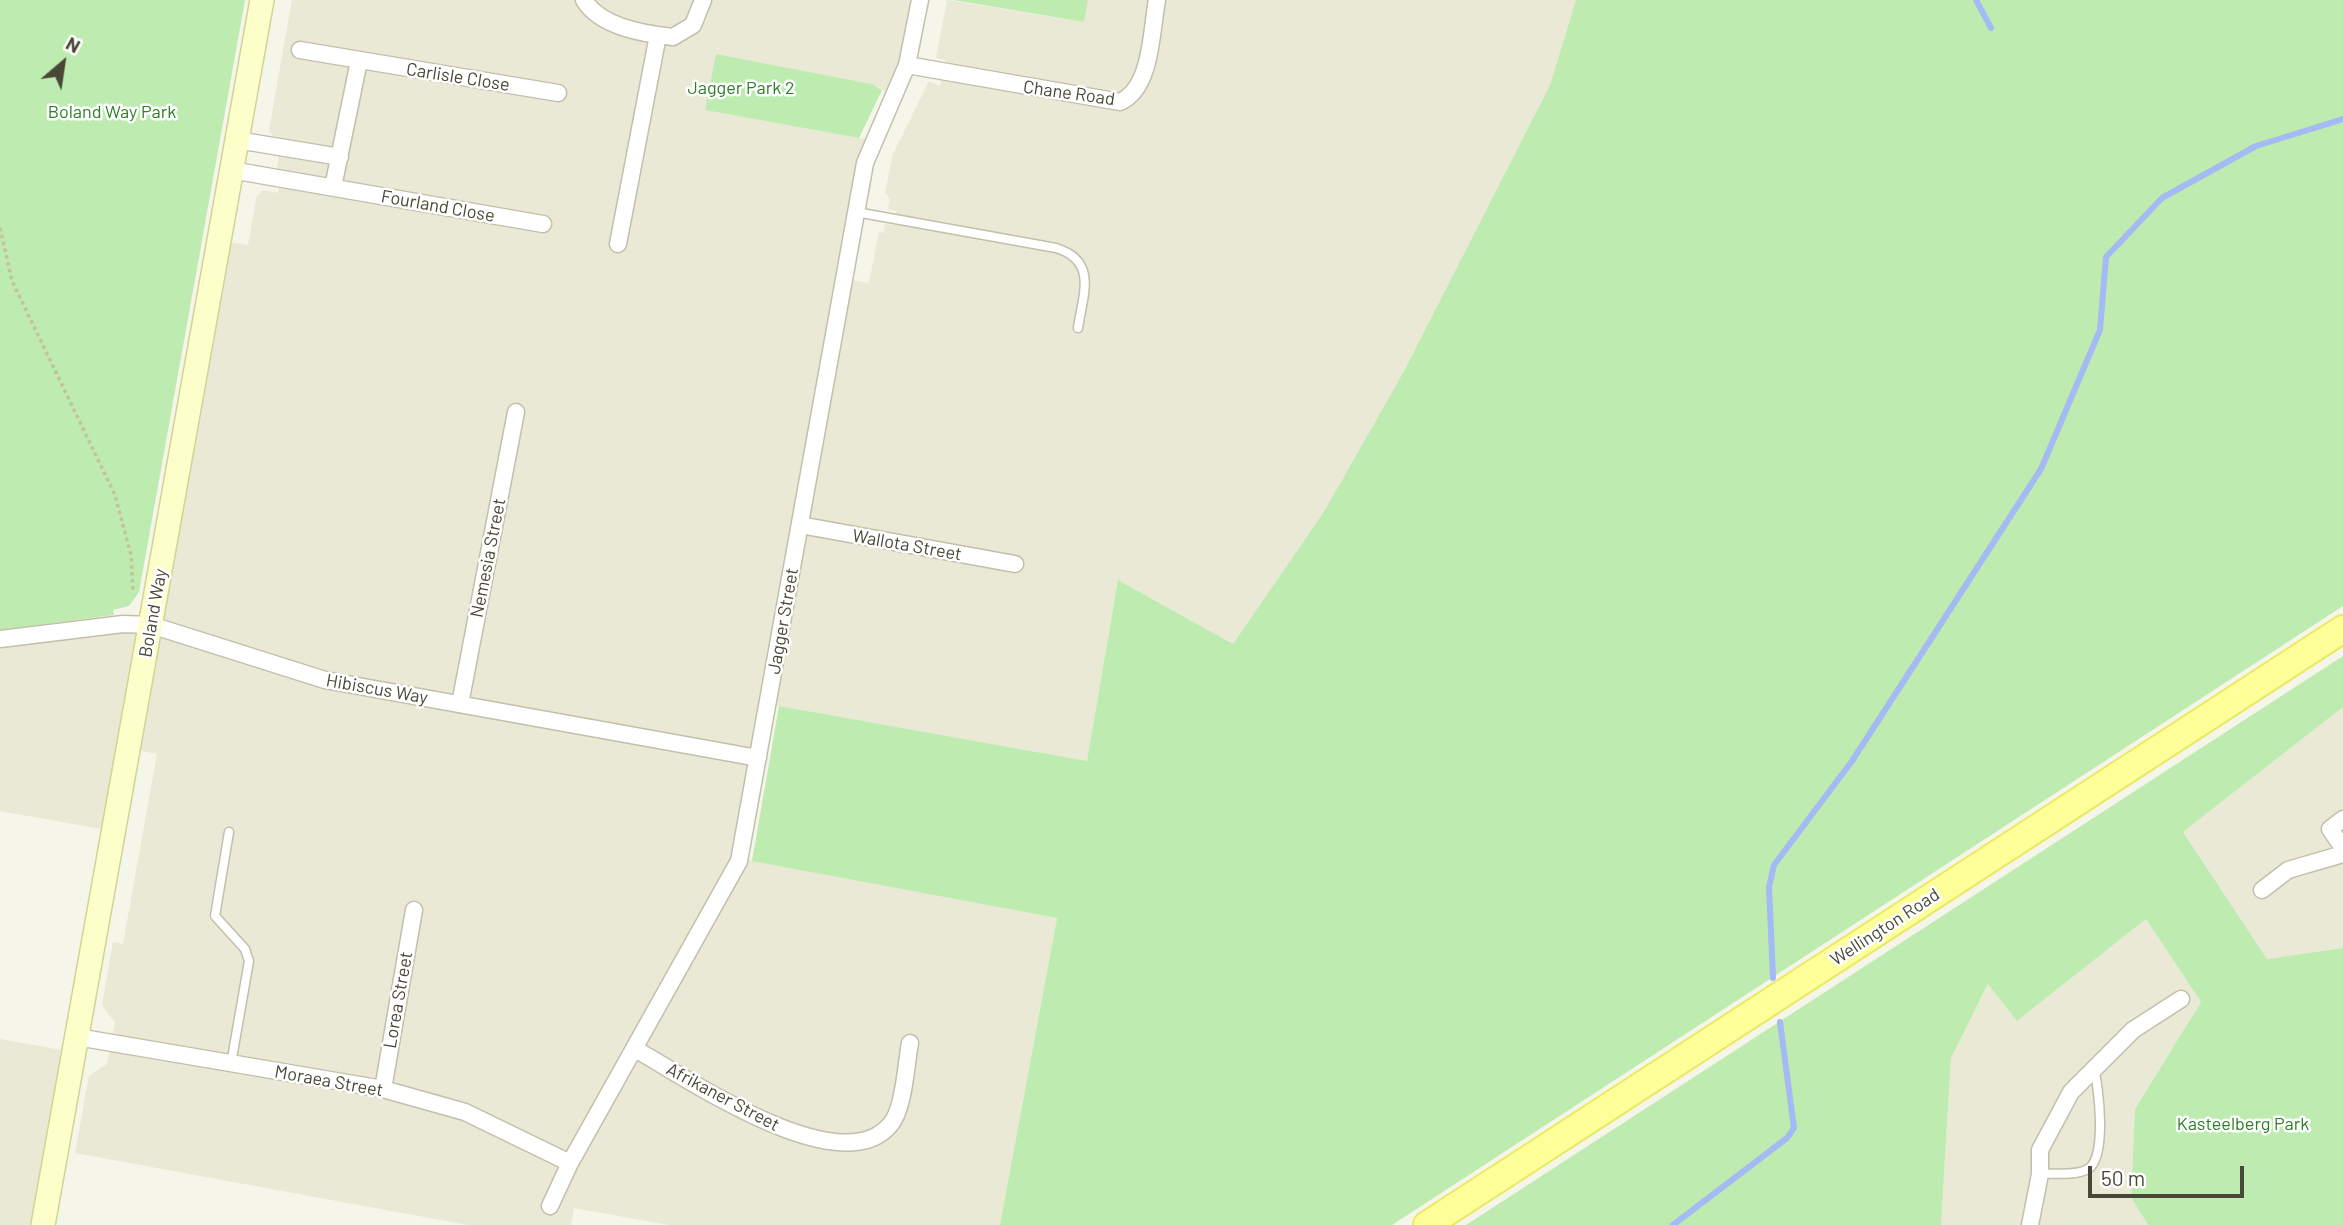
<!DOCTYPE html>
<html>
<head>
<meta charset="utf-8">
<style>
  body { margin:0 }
  #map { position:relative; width:2343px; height:1225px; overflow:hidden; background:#f5f5e9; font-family:Barlow,sans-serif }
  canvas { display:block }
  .north { position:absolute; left:28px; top:28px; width:70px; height:70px; -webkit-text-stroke:5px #fff; paint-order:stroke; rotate:29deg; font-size:19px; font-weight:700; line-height:28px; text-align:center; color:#494837 }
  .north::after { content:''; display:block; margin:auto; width:24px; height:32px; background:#494837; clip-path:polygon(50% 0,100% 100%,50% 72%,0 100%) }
  .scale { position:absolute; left:2088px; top:1166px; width:156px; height:32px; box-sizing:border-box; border:4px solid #494837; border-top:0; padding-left:9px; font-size:21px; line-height:24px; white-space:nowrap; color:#494837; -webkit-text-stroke:5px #fff; paint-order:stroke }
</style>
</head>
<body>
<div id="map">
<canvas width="2343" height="1225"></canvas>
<div class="north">N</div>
<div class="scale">50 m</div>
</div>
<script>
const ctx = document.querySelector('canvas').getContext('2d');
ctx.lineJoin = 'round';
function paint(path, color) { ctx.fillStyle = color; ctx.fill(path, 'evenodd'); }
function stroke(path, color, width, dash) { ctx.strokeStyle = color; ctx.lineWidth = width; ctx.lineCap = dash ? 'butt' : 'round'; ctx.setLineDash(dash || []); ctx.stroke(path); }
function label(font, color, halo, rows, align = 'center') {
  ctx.font = font + ' Barlow,sans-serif'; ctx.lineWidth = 5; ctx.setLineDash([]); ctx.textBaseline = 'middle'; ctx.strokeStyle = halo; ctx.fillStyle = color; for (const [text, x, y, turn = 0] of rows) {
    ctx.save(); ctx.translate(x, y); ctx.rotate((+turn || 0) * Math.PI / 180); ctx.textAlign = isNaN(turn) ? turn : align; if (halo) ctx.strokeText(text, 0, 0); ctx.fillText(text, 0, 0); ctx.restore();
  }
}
paint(new Path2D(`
  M292,0H919L892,95L872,84L716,54L706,110L871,140L844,279L869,283L879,232L884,233L885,224L894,225L896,211L888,209L890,199L885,192L893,154L929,81L940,86L945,60L936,58L947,0L1084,22L1088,0H1576L1550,85L1404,371L1325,510L1233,644L1118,580L1087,761L767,704L739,858L1057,918L1000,1225H669L574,1208L571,1225H468L75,1153L89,1076L107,1064L115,1023L102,1005L113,942L123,944L157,754L128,748L113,831L0,811V641L150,626L218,240L248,245L257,195L264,190L278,193L282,172L277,170L279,155L292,158L295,141L274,137L269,130Z
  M2343,707V948L2267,959L2183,832Z
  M2146,919L2201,1002L2135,1109L2131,1197L2148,1225H1941L1951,1058L1989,983L2017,1021Z
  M0,1039L73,1052L42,1225H0Z`), '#e9e9d6');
paint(new Path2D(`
  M0,0H245L139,592L129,606L113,610L114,615L0,630Z
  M953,0H1088L1084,22Z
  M1576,0H2343V606L1392,1225H1000L1057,918L752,861L779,706L1087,761L1118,580L1233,644L1325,510L1404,371L1550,85Z
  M716,54L872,84L882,90L859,138L705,110Z
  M2343,656V707L2183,832L2267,959L2343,948V1225H2148L2131,1197L2135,1109L2201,1002L2146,919L2017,1021L1988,984L1951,1058L1941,1225H1466Z`), '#beebb0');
stroke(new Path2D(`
  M1976,0L1991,28
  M1773,978L1769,887L1774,865L1852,761L2041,469L2100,330L2106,257L2162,198L2256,146L2343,119
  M1673,1225L1787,1138L1794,1128L1780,1022`), '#a3baf4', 6);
const lane = new Path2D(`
  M856,212L1056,248C1098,261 1083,294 1078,328
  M229,832L215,916L245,949L249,961L231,1064
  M2040,1174C2054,1173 2076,1176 2088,1169C2107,1158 2099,1088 2094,1069`);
const street = new Path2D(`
  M584,0C600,27 644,34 673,37L693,25L703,0
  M300,50L558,93
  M907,65L1120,102C1152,88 1151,31 1157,0
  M237,140L340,157
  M231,170L543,224
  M333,187L359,61
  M618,244L658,35
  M800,525L1015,564
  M0,639L123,624L151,625L325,680L758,758
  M460,704L516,412
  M2343,819L2330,829L2343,848
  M2262,890L2288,870L2343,854
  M77,1037L383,1089L465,1112L570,1163
  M635,1049C687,1078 840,1184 890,1125C904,1110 906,1064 910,1043
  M383,1089L414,910
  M550,1206L570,1163L739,861L865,163L907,65L920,0
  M2030,1225L2040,1174V1150L2071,1092L2133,1030L2181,999`);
const secondary = new Path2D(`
  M43,1225L262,0`);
const primary = new Path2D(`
  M1427,1225L2343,629`);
stroke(lane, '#c1c0ab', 11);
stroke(street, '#c1c0ab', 19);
stroke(secondary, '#d1d495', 26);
stroke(primary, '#e9ea62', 30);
stroke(new Path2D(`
  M0,228L12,281L115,495L131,555L133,591`), '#c4c29b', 3.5, [3.5, 3.5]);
stroke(lane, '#fff', 8);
stroke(street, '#fff', 16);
stroke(secondary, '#fcffc9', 23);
stroke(primary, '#fdff98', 26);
label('18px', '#494837', '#fff', [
  ["Carlisle Close",458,77,9],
  ["Chane Road",1069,93,8],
  ["Fourland Close",438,206,10],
  ["Wallota Street",907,545,10],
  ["Nemesia Street",488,558,-79],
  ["Boland Way",153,613,-80],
  ["Jagger Street",783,621,-80],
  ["Hibiscus Way",377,689,10],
  ["Wellington Road",1885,927,-33],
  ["Lorea Street",398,1000,-80],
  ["Moraea Street",329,1081,10],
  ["Afrikaner Street",723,1097,28]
]);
label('18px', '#2d7f26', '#fff', [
  ["Jagger Park 2",741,88],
  ["Boland Way Park",112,112],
  ["Kasteelberg Park",2243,1124]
]);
</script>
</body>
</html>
